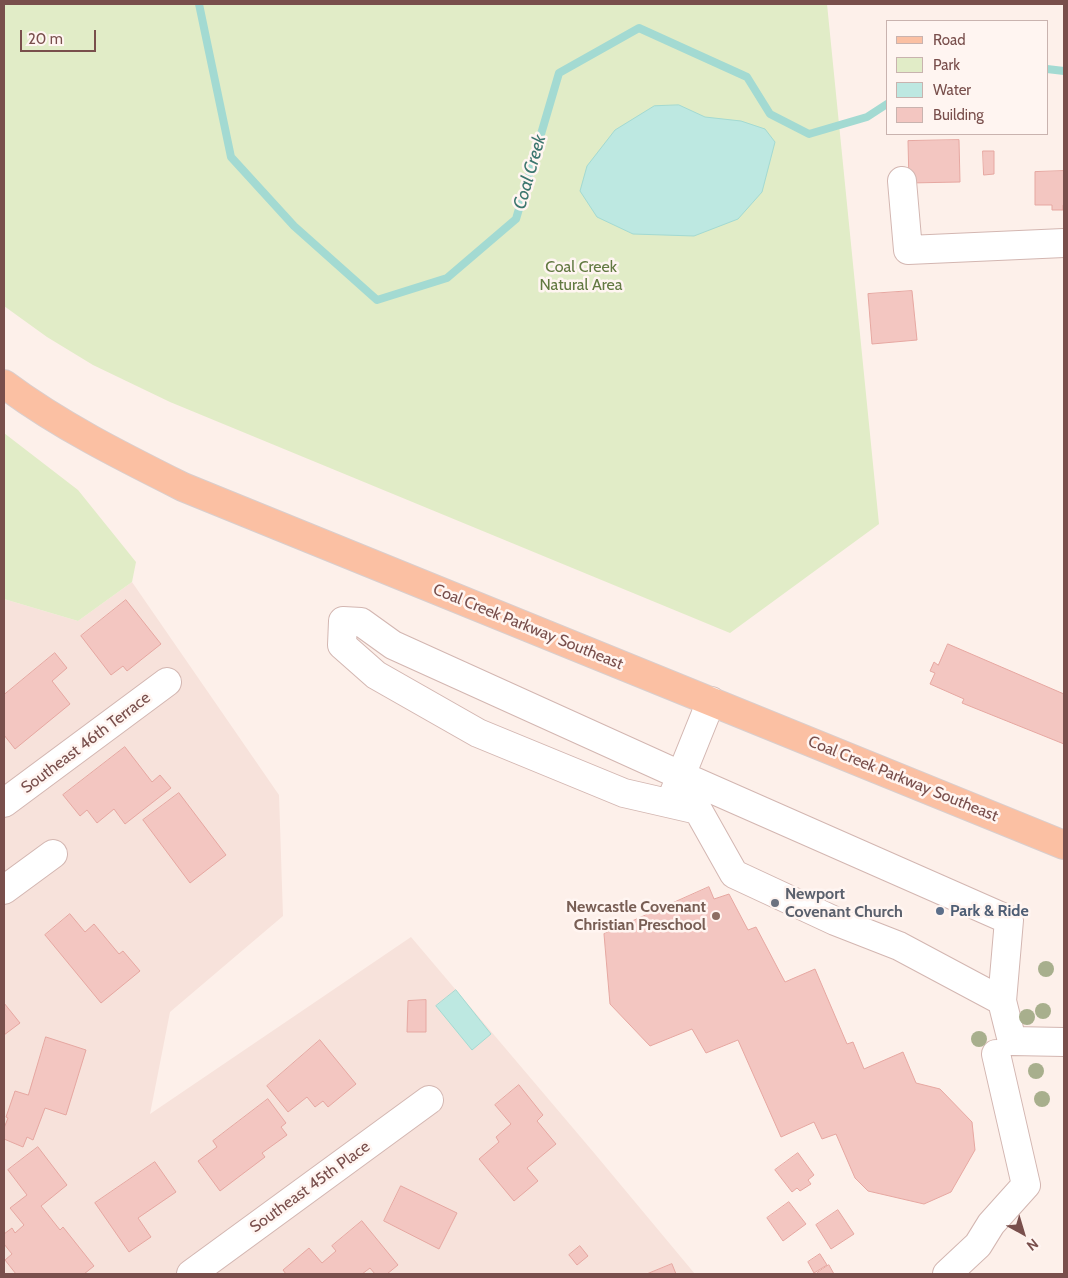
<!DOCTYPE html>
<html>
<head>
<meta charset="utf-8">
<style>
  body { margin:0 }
  #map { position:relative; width:1068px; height:1278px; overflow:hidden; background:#fdf0ea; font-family:Cabin,sans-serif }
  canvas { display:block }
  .frame { position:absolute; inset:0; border:5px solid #794f4c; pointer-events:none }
  .legend { position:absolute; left:886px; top:20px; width:162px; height:115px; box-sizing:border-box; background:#fff5f1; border:1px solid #c9b3af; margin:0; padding:6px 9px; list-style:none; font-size:15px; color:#794f4c }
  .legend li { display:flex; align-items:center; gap:10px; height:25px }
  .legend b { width:25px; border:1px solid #c9b3af }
  .north { position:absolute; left:998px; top:1208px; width:50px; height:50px; -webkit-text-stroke:4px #fff5f1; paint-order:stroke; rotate:141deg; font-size:14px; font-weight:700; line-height:20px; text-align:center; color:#794f4c }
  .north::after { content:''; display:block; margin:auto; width:18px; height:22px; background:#794f4c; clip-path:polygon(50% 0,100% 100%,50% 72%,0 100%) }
  .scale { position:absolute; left:20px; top:30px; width:76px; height:22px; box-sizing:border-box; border:2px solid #794f4c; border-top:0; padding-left:6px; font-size:15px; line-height:18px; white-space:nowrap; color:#794f4c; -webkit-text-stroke:4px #fff5f1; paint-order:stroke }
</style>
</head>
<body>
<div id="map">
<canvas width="1068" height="1278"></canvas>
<div class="frame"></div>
<ul class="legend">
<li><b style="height:6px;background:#fbc0a3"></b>Road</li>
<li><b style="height:14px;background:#e1ecc7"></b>Park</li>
<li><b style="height:14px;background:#bde8e1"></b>Water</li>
<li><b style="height:14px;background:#f3c6c1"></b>Building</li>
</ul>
<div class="north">N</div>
<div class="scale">20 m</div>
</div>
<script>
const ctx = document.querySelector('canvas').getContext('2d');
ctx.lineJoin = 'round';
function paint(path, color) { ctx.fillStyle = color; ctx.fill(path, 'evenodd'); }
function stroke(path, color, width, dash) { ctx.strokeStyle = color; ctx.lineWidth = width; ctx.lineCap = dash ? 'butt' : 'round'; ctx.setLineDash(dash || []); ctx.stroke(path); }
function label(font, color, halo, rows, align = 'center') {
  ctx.font = font + ' Cabin,sans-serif'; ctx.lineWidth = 5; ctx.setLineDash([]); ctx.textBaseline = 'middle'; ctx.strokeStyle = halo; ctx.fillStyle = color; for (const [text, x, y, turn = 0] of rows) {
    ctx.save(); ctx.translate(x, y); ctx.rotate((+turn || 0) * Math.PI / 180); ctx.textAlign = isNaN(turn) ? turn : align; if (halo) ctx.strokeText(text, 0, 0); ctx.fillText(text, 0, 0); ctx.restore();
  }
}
paint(new Path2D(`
  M132,582L279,795L283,916L170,1012L150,1114L411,937L595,1154L695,1274H4V599L78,621Z`), '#f7e2db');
paint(new Path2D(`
  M4,4H827L879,524L730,633L170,402L93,365L47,337L4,306Z
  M4,433L78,490L136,562L132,582L78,621L4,599Z`), '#e1ecc7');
const water = new Path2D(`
  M679,105L705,117L741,121L765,129L775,142L762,192L738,219L694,236L633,234L597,217L580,191L587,166L615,130L654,106Z
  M456,990L491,1034L472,1050L436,1006Z`);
paint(water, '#bde8e1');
stroke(water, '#a3dad2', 1);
stroke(new Path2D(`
  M199,4L231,157L294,226L377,300L447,278L516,219L559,73L639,28L747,77L770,114L809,134L867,117L887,104
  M1047,69L1064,71`), '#a3dad2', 8);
const building = new Path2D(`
  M959,140L960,182L909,183L908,141Z
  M983,151H994V174L984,175Z
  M1064,171V205H1063V210H1052V205H1035V172Z
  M912,291L917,340L872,344L868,294Z
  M126,600L161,644L127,671L123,666L111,675L81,636Z
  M948,644L1064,694V744L962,703L964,699L930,684L935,673L930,671L934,662L938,665Z
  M55,653L67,668L52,681L70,704L15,749L4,735V695Z
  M125,747L152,782L160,775L171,788L125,824L114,809L97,823L87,810L80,816L63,795Z
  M179,793L226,855L190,883L143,820Z
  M709,887L714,899L729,894L748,930L756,927L785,982L815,969L847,1044L853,1042L864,1069L903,1052L916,1083L940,1089L972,1122L975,1150L951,1192L924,1204L868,1191L855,1178L836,1134L822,1139L814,1122L781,1137L738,1040L706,1053L692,1029L650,1046L610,1004L604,934Z
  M70,914L85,932L94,924L119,954L123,951L140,971L101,1003L45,935Z
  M426,1000V1032H407L408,1001Z
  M4,1003L20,1023L4,1035Z
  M46,1037L86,1050L66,1115L45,1108L33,1140L27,1137L23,1147L4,1139V1128L8,1118L6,1117L15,1091L28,1095Z
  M320,1040L356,1084L328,1107L323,1101L315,1107L307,1097L288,1112L267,1086Z
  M519,1085L543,1115L537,1121L556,1144L527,1168L538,1181L514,1201L479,1159L499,1142L496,1137L511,1124L495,1105Z
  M268,1099L286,1123L281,1127L287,1135L262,1153L265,1157L220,1191L198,1161L217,1147L213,1141Z
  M38,1147L67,1185L41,1206L60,1230L63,1227L94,1266L84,1274H16L5,1260L12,1254L4,1244V1234L12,1228L15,1233L24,1225L10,1208L27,1195L8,1170Z
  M798,1153L814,1175L808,1180L811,1184L800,1191L797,1188L792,1192L775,1170Z
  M155,1162L176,1192L138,1218L151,1237L129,1252L95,1203Z
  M401,1186L457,1213L439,1249L384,1221Z
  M789,1202L806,1224L783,1241L767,1218Z
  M838,1210L854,1234L831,1249L816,1225Z
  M362,1221L398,1265L387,1274H375L370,1268L362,1274H286L283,1270L309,1248L322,1263L336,1251L332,1246Z
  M580,1246L588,1256L577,1265L569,1255Z
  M820,1254L827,1265L814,1273L808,1262Z
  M672,1264L676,1274H647Z
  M829,1265L834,1274H817V1273Z`);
paint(building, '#f3c6c1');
stroke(building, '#e6a7a1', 1);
const minor = new Path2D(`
  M902,181L908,250L1064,243
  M674,793L711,701
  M4,803L167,682
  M4,890L53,854
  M1002,1001L899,946L835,921L734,874L698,810L624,793L478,733L376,675L342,645L343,621L361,622L393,645L680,775L1009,920L1002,1001L1012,1041L1064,1042
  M191,1274L429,1100
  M947,1274L978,1245L991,1224L1026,1185L996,1054`);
const major = new Path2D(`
  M4,384C59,425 121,456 183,487L1064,845`);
stroke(minor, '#d3b6b1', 30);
stroke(major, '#d9cecd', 30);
stroke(minor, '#fff', 28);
stroke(major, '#fbc0a3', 28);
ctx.fillStyle = '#a8af8d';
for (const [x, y] of [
  [1046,969],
  [1043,1011],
  [1027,1017],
  [979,1039],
  [1036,1071],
  [1042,1099]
]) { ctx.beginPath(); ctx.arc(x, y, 8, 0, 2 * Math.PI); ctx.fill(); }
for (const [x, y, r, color] of [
  [775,903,5,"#6b7280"],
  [940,911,5,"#5c6f8a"],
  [716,916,5,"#8d6e63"]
]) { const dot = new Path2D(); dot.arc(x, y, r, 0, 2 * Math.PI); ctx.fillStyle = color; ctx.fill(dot); stroke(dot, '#fff5f1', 2); }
label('16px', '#627941', '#fff5f1', [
  ["Coal Creek",581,267],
  ["Natural Area",581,285]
]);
label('16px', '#794f4c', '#fff5f1', [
  ["Coal Creek Parkway Southeast",528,627,22],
  ["Southeast 46th Terrace",86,743,-37],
  ["Coal Creek Parkway Southeast",903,779,22],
  ["Southeast 45th Place",310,1187,-36]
]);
label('bold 16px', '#5b616d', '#fff5f1', [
  ["Newport",785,894],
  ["Covenant Church",785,912]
], 'left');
label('bold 16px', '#785e54', '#fff5f1', [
  ["Newcastle Covenant",706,907],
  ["Christian Preschool",706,925]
], 'right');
label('bold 16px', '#4e5e75', '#fff5f1', [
  ["Park & Ride",950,911]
], 'left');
label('italic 18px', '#3c766f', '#fff5f1', [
  ["Coal Creek",530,172,-74]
]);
</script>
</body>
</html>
